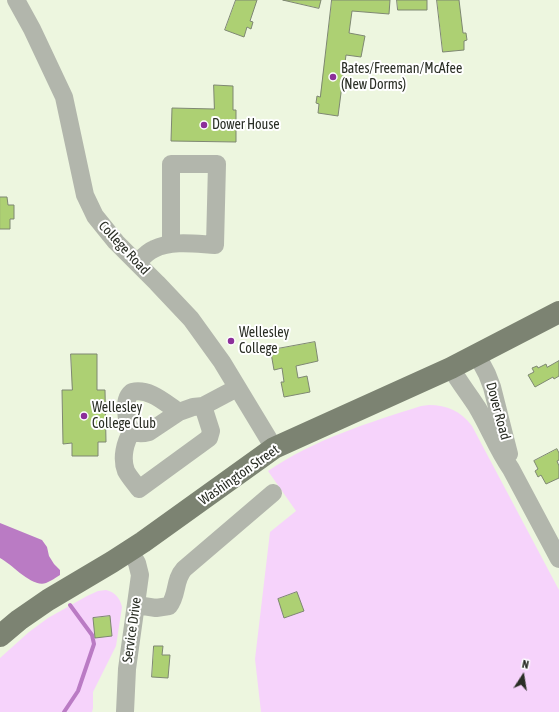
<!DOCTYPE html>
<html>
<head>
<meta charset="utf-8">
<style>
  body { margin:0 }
  #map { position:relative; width:559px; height:712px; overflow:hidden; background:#edf6df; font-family:"Asap Condensed",sans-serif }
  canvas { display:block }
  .north { position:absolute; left:503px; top:656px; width:40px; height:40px; -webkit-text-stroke:3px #fff; paint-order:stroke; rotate:12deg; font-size:11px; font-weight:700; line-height:16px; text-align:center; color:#2a2e25 }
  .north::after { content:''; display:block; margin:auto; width:14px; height:18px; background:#2a2e25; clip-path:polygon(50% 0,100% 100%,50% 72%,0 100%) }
</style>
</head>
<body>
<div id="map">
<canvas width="559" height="712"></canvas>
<div class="north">N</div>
</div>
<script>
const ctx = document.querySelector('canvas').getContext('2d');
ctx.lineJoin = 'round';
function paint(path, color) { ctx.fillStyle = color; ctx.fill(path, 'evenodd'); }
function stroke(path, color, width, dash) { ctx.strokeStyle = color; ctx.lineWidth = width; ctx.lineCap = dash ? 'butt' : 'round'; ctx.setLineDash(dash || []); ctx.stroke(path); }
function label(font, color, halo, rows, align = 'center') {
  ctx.font = font + ' "Asap Condensed",sans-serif'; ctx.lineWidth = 4; ctx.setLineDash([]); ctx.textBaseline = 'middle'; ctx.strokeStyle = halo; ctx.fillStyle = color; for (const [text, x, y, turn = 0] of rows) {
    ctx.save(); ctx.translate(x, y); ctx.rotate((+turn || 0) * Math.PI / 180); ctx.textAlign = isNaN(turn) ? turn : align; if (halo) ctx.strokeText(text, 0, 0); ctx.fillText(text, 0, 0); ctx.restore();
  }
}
paint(new Path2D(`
  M429,405C447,405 461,411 472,426L559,590V712H261L255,659L270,532L296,511L268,471C315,439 368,423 421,406Z
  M106,590C115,592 120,598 122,607L116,646L93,692V708L92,712H0V658L29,632L48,618L87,596L98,591Z`), '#f6d3fb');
paint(new Path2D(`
  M0,523L42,540L47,547L49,556L54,564L60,570V575C55,578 51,581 46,583C32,588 12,564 0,558Z`), '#ba7bc4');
stroke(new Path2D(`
  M64,712L78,691L94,644L92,635L70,605`), '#ba7bc4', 4);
const building = new Path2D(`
  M236,0H257L250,21L253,22L251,29L247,27L244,37L225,30Z
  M283,0H321L319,8Z
  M332,0H390L389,14L352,11L349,33L365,36L361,57L346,55L338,116L318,113L319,104L316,103L317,96L320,97Z
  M397,0H427V10H398Z
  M437,0H459L463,33H466L467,40L464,41V50L443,52Z
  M214,85L233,86V110H236V142L171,141L172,108L214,109Z
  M0,197H7L8,205H14V219H10V229H0Z
  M315,342L318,361L296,366L298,378L307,376L310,392L284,397L281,382H284L282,368L274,370L271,353L278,352L277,349Z
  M71,354H97V390H105L106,442H98V456H72V443L63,444L62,390H72Z
  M559,361V376L554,379L553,377L535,387L528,375L534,372L532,368L537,366L538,368L546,364L547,367Z
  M557,449L559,453V460L557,461L559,466V478L546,484L541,475L538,477L535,471L538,469L534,461Z
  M297,592L304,611L284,618L278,599Z
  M110,616L112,636L95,638L93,618Z
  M154,646H163L162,655H170L168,678L152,677Z`);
paint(building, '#add073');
stroke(building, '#7e8772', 1);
stroke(new Path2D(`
  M16,0L32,29L64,97L85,195L95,216L116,242L157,283L191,319L222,362L274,448
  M137,263C142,258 147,252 154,249C172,240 196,244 215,245L217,164H171V244
  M477,355L487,374L492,387L509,454
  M451,368C459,382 468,393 477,407C489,427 497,449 511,469L559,559
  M179,412C165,403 150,388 132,392C126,397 126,403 126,410C127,426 130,437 149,432L179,412L193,407L203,406L237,388
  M132,431C125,442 121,458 126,471C129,477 135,483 139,489L209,438L211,431L203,406
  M137,605L156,608L169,606C178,595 174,580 184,569L273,493
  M125,712L127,669L140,575L137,563L130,551`), '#b2b6ac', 18);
stroke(new Path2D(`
  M0,636L19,620L48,600L112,562L143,542L274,448L451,368L559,312`), '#7c8372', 22);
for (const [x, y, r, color] of [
  [333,77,4,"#8c2f9a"],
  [204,125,4,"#8c2f9a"],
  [231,341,4,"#8c2f9a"],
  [84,416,4,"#8c2f9a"]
]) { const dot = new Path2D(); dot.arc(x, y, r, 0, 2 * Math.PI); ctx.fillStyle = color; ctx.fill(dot); stroke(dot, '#fff', 1.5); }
label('14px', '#2a2e25', '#fff', [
  ["Bates/Freeman/McAfee",341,69],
  ["(New Dorms)",341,85],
  ["Dower House",212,125],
  ["Wellesley",239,333],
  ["College",239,349],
  ["Wellesley",92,408],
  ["College Club",92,424]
], 'left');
label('14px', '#2a2e25', '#fff', [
  ["College Road",124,248,47],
  ["Dover Road",498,411,75],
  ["Washington Street",239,475,-35],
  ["Service Drive",132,630,-82]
]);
</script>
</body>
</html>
